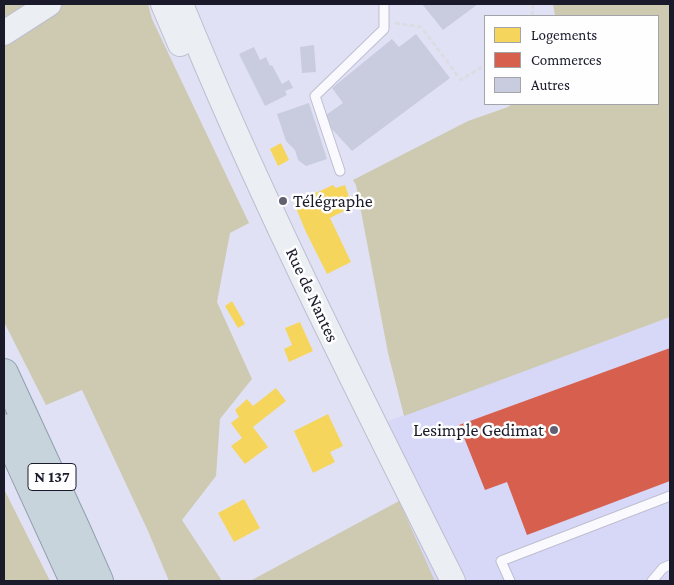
<!DOCTYPE html>
<html>
<head>
<meta charset="utf-8">
<style>
  body { margin:0 }
  #map { position:relative; width:674px; height:585px; overflow:hidden; background:#e1e1f6; font-family:"Crimson Pro",serif }
  canvas { display:block }
  .frame { position:absolute; inset:0; border:5px solid #1a1a2b; pointer-events:none }
  .legend { position:absolute; left:484px; top:15px; width:175px; height:90px; box-sizing:border-box; background:#fefefe; border:1px solid #a3a3aa; margin:0; padding:6px 9px; list-style:none; font-size:15px; color:#1a1a2b }
  .legend li { display:flex; align-items:center; gap:10px; height:25px }
  .legend b { width:25px; border:1px solid #a3a3aa }
</style>
</head>
<body>
<div id="map">
<canvas width="674" height="585"></canvas>
<div class="frame"></div>
<ul class="legend">
<li><b style="height:14px;background:#f6d55c"></b>Logements</li>
<li><b style="height:14px;background:#d6604d"></b>Commerces</li>
<li><b style="height:14px;background:#c8ccde"></b>Autres</li>
</ul>
</div>
<script>
const ctx = document.querySelector('canvas').getContext('2d');
ctx.lineJoin = 'round';
function paint(path, color) { ctx.fillStyle = color; ctx.fill(path, 'evenodd'); }
function stroke(path, color, width, dash) { ctx.strokeStyle = color; ctx.lineWidth = width; ctx.lineCap = dash ? 'butt' : 'round'; ctx.setLineDash(dash || []); ctx.stroke(path); }
function label(font, color, halo, rows, align = 'center') {
  ctx.font = font + ' "Crimson Pro",serif'; ctx.lineWidth = 5; ctx.setLineDash([]); ctx.textBaseline = 'middle'; ctx.strokeStyle = halo; ctx.fillStyle = color; for (const [text, x, y, turn = 0] of rows) {
    ctx.save(); ctx.translate(x, y); ctx.rotate((+turn || 0) * Math.PI / 180); ctx.textAlign = isNaN(turn) ? turn : align; if (halo) ctx.strokeText(text, 0, 0); ctx.fillText(text, 0, 0); ctx.restore();
  }
}
paint(new Path2D(`
  M670,317V581H435L367,429Z`), '#d7d7f8');
paint(new Path2D(`
  M4,4H148L152,19L249,223L230,233L217,302L252,379L220,419L216,476L182,520L222,581H169L148,531L82,390L46,405L4,322Z
  M553,4H670V317L404,416L388,353L356,185L353,180L468,121L508,107L512,104H658V16H555Z
  M4,489L50,581H5L4,579Z
  M399,501L435,581H250Z`), '#cdcab1');
paint(new Path2D(`
  M281,143L289,160L278,166L270,149Z
  M333,185L336,188L345,185L350,200L341,203L344,211L330,218L351,262L327,274L305,230L294,203Z
  M232,301L245,324L238,328L225,306Z
  M300,322L313,351L289,362L284,349L292,345L285,328Z
  M276,388L286,401L253,427L268,447L245,464L231,446L242,438L231,423L239,417L235,410L247,399L253,406Z
  M328,414L343,446L330,452L335,462L313,473L294,431Z
  M244,499L260,528L234,542L218,513Z`), '#f6d55c');
paint(new Path2D(`
  M670,348V481L527,535L507,482L485,490L459,425Z`), '#d6604d');
paint(new Path2D(`
  M422,4H478L443,30Z
  M416,34L450,78L352,151L331,128L326,115L343,103L332,88L392,39L399,47Z
  M314,45L316,72L302,73L300,47Z
  M254,47L260,60L266,57L270,66L272,65L282,84L289,80L293,88L285,91L287,95L265,106L239,54Z
  M309,103L327,159L306,166L298,160L295,150L286,141L277,114Z`), '#c8ccde');
const lane = new Path2D(`
  M340,171L315,96L384,29V4
  M510,581L501,561L670,496
  M652,581L663,568L670,565`);
const secondary = new Path2D(`
  M163,4L180,44
  M181,4C261,201 358,391 453,581
  M4,33L49,4`);
const highway = new Path2D(`
  M4,373L76,529L99,581
  M4,428L74,581`);
stroke(lane, '#bebed0', 11);
stroke(secondary, '#bebed0', 26);
stroke(highway, '#909ead', 30);
stroke(new Path2D(`
  M532,16L533,4
  M395,23L421,27L461,80L485,65`), '#dcdce3', 3, [5, 2.5]);
stroke(lane, '#fafafe', 9);
stroke(secondary, '#ebeff3', 24);
stroke(highway, '#c7d4dc', 28);
for (const [x, y, r, color] of [
  [283,201,5,"#606072"],
  [554,430,5,"#606072"]
]) { const dot = new Path2D(); dot.arc(x, y, r, 0, 2 * Math.PI); ctx.fillStyle = color; ctx.fill(dot); stroke(dot, '#fefefe', 2); }
for (const [x, y, w] of [
  [52,477,48]
]) { const box = new Path2D(); box.roundRect(x - w / 2, y - 13.5, w, 27, 4); ctx.fillStyle = '#fefefe'; ctx.fill(box); stroke(box, '#1a1a2b', 1); }
label('bold 16px', '#1a1a2b', null, [
  ["N 137",52,477]
]);
label('18px', '#1a1a2b', '#fefefe', [
  ["Télégraphe",293,201],
  ["Lesimple Gedimat",544,430,"right"]
], 'left');
label('18px', '#1a1a2b', '#fefefe', [
  ["Rue de Nantes",312,295,65]
]);
</script>
</body>
</html>
